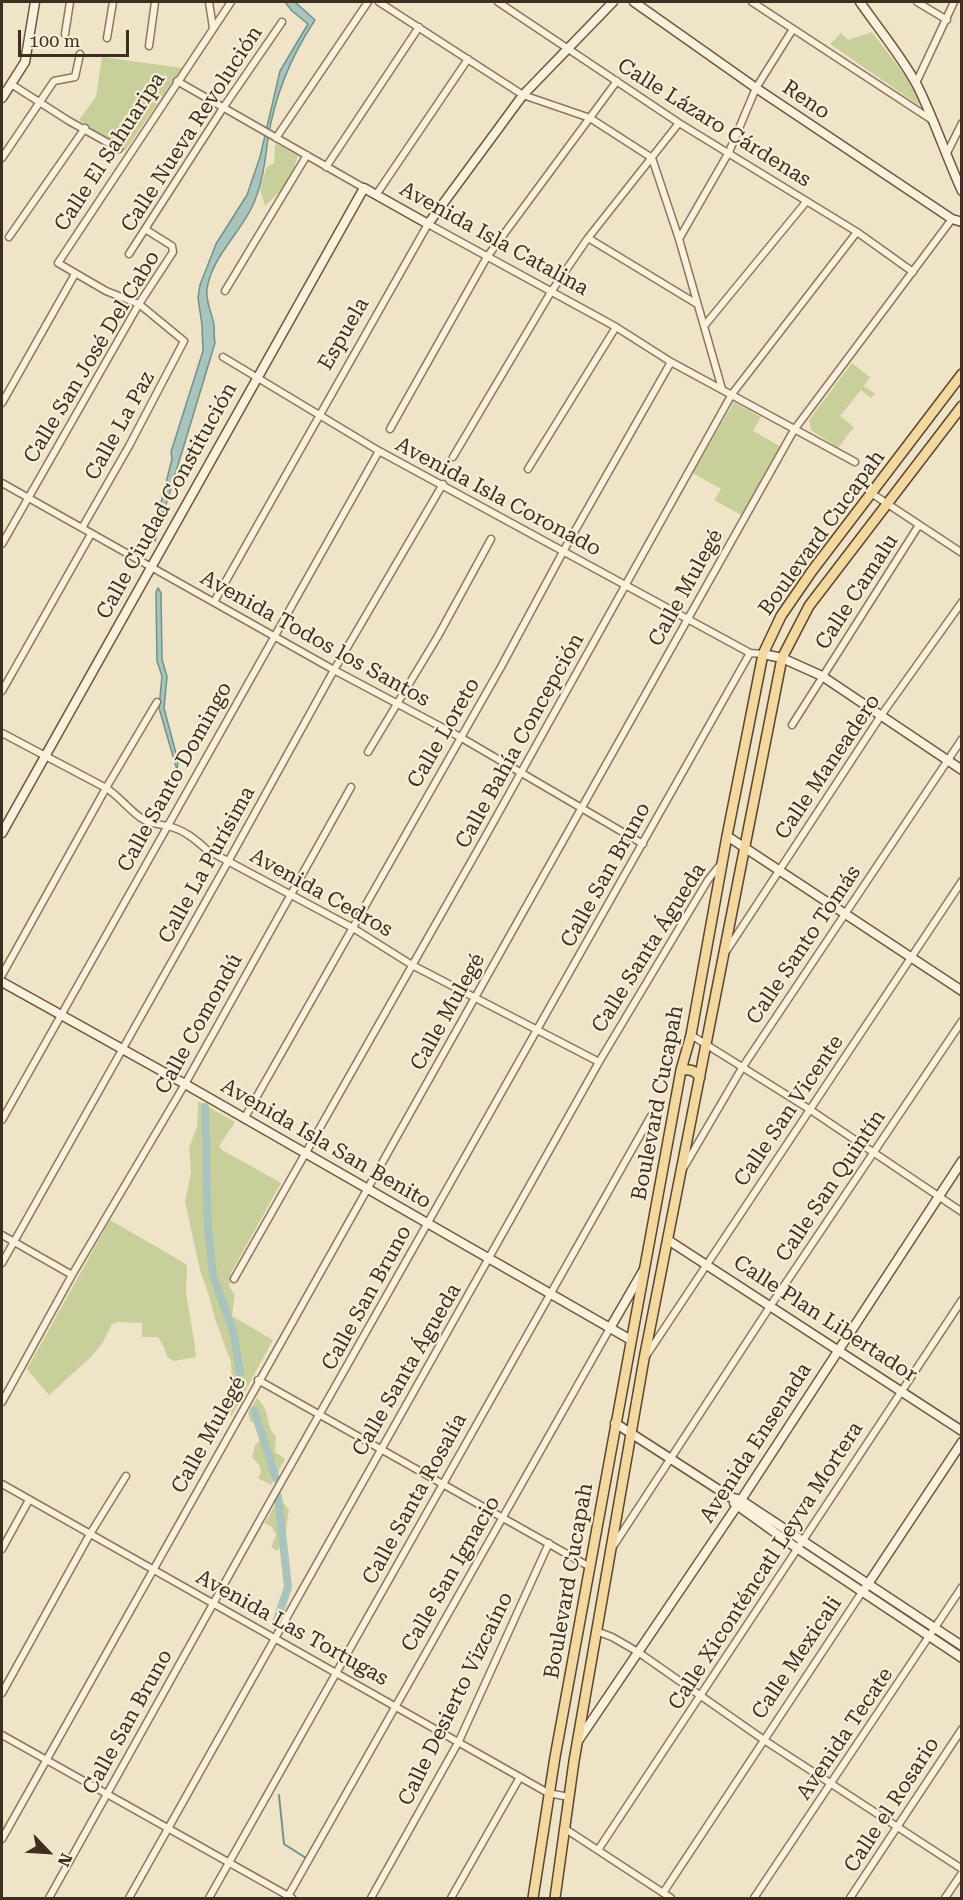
<!DOCTYPE html>
<html>
<head>
<meta charset="utf-8">
<style>
  body { margin:0 }
  #map { position:relative; width:963px; height:1900px; overflow:hidden; background:#f0e4c8; font-family:"Roboto Serif",serif }
  canvas { display:block }
  .frame { position:absolute; inset:0; border:3px solid #3d2e20; pointer-events:none }
  .north { position:absolute; left:18px; top:1822px; width:60px; height:60px; -webkit-text-stroke:4px #f7eed8; paint-order:stroke; rotate:115deg; font-size:16px; font-weight:700; line-height:24px; text-align:center; color:#3d2e20 }
  .north::after { content:''; display:block; margin:auto; width:21px; height:27px; background:#3d2e20; clip-path:polygon(50% 0,100% 100%,50% 72%,0 100%) }
  .scale { position:absolute; left:18px; top:30px; width:111px; height:27px; box-sizing:border-box; border:3px solid #3d2e20; border-top:0; padding-left:8px; font-size:18px; line-height:21px; white-space:nowrap; color:#3d2e20; -webkit-text-stroke:4px #f7eed8; paint-order:stroke }
</style>
</head>
<body>
<div id="map">
<canvas width="963" height="1900"></canvas>
<div class="frame"></div>
<div class="north">N</div>
<div class="scale">100 m</div>
</div>
<script>
const ctx = document.querySelector('canvas').getContext('2d');
ctx.lineJoin = 'round';
function paint(path, color) { ctx.fillStyle = color; ctx.fill(path, 'evenodd'); }
function stroke(path, color, width, dash) { ctx.strokeStyle = color; ctx.lineWidth = width; ctx.lineCap = dash ? 'butt' : 'round'; ctx.setLineDash(dash || []); ctx.stroke(path); }
function label(font, color, halo, rows, align = 'center') {
  ctx.font = font + ' "Roboto Serif",serif'; ctx.lineWidth = 4.5; ctx.setLineDash([]); ctx.textBaseline = 'middle'; ctx.strokeStyle = halo; ctx.fillStyle = color; for (const [text, x, y, turn = 0] of rows) {
    ctx.save(); ctx.translate(x, y); ctx.rotate((+turn || 0) * Math.PI / 180); ctx.textAlign = isNaN(turn) ? turn : align; if (halo) ctx.strokeText(text, 0, 0); ctx.fillText(text, 0, 0); ctx.restore();
  }
}
paint(new Path2D(`
  M872,32L912,85L920,106L830,44L841,33L848,40Z
  M102,57L182,68L125,151L79,120L96,97Z
  M275,143L298,156L289,182L265,206L260,189L267,167L274,163Z
  M852,363L870,377L864,386L875,394L871,398L861,390L840,416L854,427L838,448L811,430L809,420Z
  M734,402L761,417L753,431L780,446L741,515L714,500L721,489L693,473Z
  M198,1101L235,1122L219,1146L222,1150L281,1183L231,1273L229,1286L235,1295L232,1316L273,1340L231,1417L228,1403L232,1388L231,1362L216,1322L209,1296L200,1270L185,1202L191,1172L189,1148L197,1127Z
  M110,1220L186,1264C189,1274 185,1282 186,1292C189,1314 194,1335 196,1357L174,1361L167,1357L164,1347L158,1337H142V1323L118,1322L112,1324L103,1342L92,1356L49,1395L27,1369Z
  M257,1398C272,1412 264,1426 276,1436L275,1452L285,1459L271,1485L258,1478L261,1472L259,1465L252,1457L255,1445L260,1441L256,1424L250,1421L248,1413Z
  M279,1497L289,1510L284,1541L277,1551L271,1547L276,1535L272,1527L265,1523Z`), '#c9cf9b');
const water = new Path2D(`
  M285,2H295L315,20C291,56 275,95 268,138C265,163 262,187 251,209C238,235 211,259 207,289C205,301 212,313 214,325C214,331 214,337 215,343L155,541L153,534L172,459L171,452L203,351L202,325L198,298L200,285L216,244L247,195L260,157L280,71L308,24L292,11Z
  M158,588L161,593L162,659L167,677L164,708L178,761L177,770L159,708L162,676L157,661L156,592Z`);
paint(water, '#a9c4bc');
stroke(water, '#6f938a', 1.5);
stroke(new Path2D(`
  M279,1795L284,1844L306,1858`), '#6f938a', 2);
stroke(new Path2D(`
  M205,1107L208,1229L213,1275L234,1335L240,1373
  M254,1410L276,1479
  M277,1620L288,1587L278,1496`), '#a9c4bc', 8);
const street = new Path2D(`
  M209,2L213,28
  M379,2L523,95L590,118L652,158L679,239L722,389
  M498,2L679,123L857,232L913,272
  M752,2L932,120
  M917,2L947,20
  M65,34L70,2
  M107,38L113,2
  M149,46L155,2
  M177,81L364,188
  M916,83L954,2
  M11,84L69,121L119,149
  M276,138L368,2
  M946,155L962,123
  M2,158L54,81L75,77L80,54
  M326,167L419,27
  M376,195L468,59
  M9,237L85,128
  M588,238L697,304
  M679,239L729,152L756,88L793,29
  M129,254L223,108L282,22
  M225,291L307,155
  M705,325L806,202
  M223,357L379,451L750,653L763,654
  M2,403L75,274
  M390,429L487,257L617,81
  M453,457L551,292L588,238L679,123
  M528,469L616,327
  M2,483L334,670L460,737L643,844
  M871,493L962,553
  M82,528L129,446L184,341L139,304L106,291L58,263L231,2
  M2,544L139,304L173,252L172,246L145,229
  M214,602L428,224L616,327L671,362L855,462
  M2,691L91,534
  M792,725L919,525
  M2,733L106,788C119,796 128,809 141,818C150,824 158,824 168,826C184,830 195,839 207,850L353,928L412,965L599,1062
  M368,752L438,636L491,539
  M727,950L880,717L962,602
  M2,975L106,788L157,702
  M691,1035L809,1109L962,1212
  M244,1119L501,667L564,550L671,362
  M2,1120L379,451
  M684,1167L742,1068L962,739
  M2,1235L72,1275
  M2,1263L229,860L334,670L443,484
  M234,1279L484,839L732,394L857,232
  M646,1356L962,881
  M258,1380L590,1567
  M2,1402L72,1275L185,1084L351,787
  M2,1484L548,1793L569,1797
  M614,1545L771,1305L962,1021
  M2,1549L29,1500
  M596,1631L612,1637L638,1652L764,1740L962,1869
  M2,1693L90,1534L126,1476
  M2,1735L292,1898
  M564,1828L671,1898
  M2,1839L794,430L952,219
  M598,1850L962,1300
  M663,1893L862,1592
  M49,1898L271,1500L750,653
  M129,1898L599,1062L708,880L720,865
  M209,1898L651,1116
  M287,1898L610,1328
  M371,1898L459,1741L549,1543
  M451,1898L520,1777
  M754,1898L962,1587
  M850,1898L962,1729
  M945,1898L962,1873`);
const secondary = new Path2D(`
  M634,2L756,88L952,219L962,222
  M860,2C878,28 902,57 917,85C934,119 946,156 962,191
  M2,98L25,62L35,2
  M763,654L782,658L822,676L962,770
  M2,833L364,188L428,224L523,95L613,2
  M727,836L962,991
  M2,982L185,1084L631,1340
  M668,1240L962,1431
  M610,1328L643,1271
  M615,1423L730,1497L741,1500L750,1506L962,1646
  M734,1503L798,1549L962,1658
  M866,1587L962,1442
  M578,1741L741,1500L962,1161`);
const primary = new Path2D(`
  M681,1070C690,1069 694,1070 700,1077
  M533,1898L555,1757L681,1070L691,1035L727,836L763,654L781,616L812,571L962,374
  M555,1898L574,1761L644,1359L782,658L809,606L962,406`);
stroke(street, '#8d765c', 9);
stroke(secondary, '#6f573f', 11);
stroke(primary, '#5b4430', 12);
stroke(street, '#faf1dc', 6);
stroke(secondary, '#faf1dc', 8);
stroke(primary, '#f3d9a0', 9);
label('21px', '#3d2e20', '#f7eed8', [
  ["Reno",806,100,34],
  ["Calle Lázaro Cárdenas",714,123,32],
  ["Calle Nueva Revolución",192,129,-57],
  ["Calle El Sahuaripa",110,152,-57],
  ["Avenida Isla Catalina",494,239,29],
  ["Espuela",344,334,-60],
  ["Calle San José Del Cabo",92,357,-59],
  ["Calle La Paz",120,426,-61],
  ["Avenida Isla Coronado",498,497,28],
  ["Calle Ciudad Constitución",167,501,-61],
  ["Boulevard Cucapah",822,533,-54],
  ["Calle Mulegé",686,588,-61],
  ["Calle Camalu",857,592,-57],
  ["Avenida Todos los Santos",315,639,29],
  ["Calle Loreto",444,733,-60],
  ["Calle Bahía Concepción",520,741,-61],
  ["Calle Maneadero",828,767,-56],
  ["Calle Santo Domingo",175,777,-61],
  ["Calle La Purísima",207,865,-61],
  ["Calle San Bruno",606,875,-61],
  ["Avenida Cedros",321,893,29],
  ["Calle Santo Tomás",804,945,-56],
  ["Calle Santa Águeda",649,948,-58],
  ["Calle Mulegé",448,1012,-61],
  ["Calle Comondú",199,1024,-61],
  ["Boulevard Cucapah",658,1103,-79],
  ["Calle San Vicente",789,1111,-56],
  ["Avenida Isla San Benito",326,1144,30],
  ["Calle San Quintín",831,1186,-56],
  ["Calle San Bruno",367,1298,-61],
  ["Calle Plan Libertador",825,1319,33],
  ["Calle Santa Águeda",407,1370,-60],
  ["Calle Mulegé",209,1435,-61],
  ["Avenida Ensenada",756,1443,-57],
  ["Calle Santa Rosalía",415,1499,-61],
  ["Calle Xiconténcatl Leyva Mortera",766,1566,-57],
  ["Calle San Ignacio",451,1574,-60],
  ["Boulevard Cucapah",569,1581,-80],
  ["Avenida Las Tortugas",292,1628,29],
  ["Calle Mexicali",797,1658,-56],
  ["Calle Desierto Vizcaíno",456,1699,-64],
  ["Calle San Bruno",128,1722,-61],
  ["Avenida Tecate",845,1734,-56],
  ["Calle el Rosario",892,1805,-57]
]);
</script>
</body>
</html>
